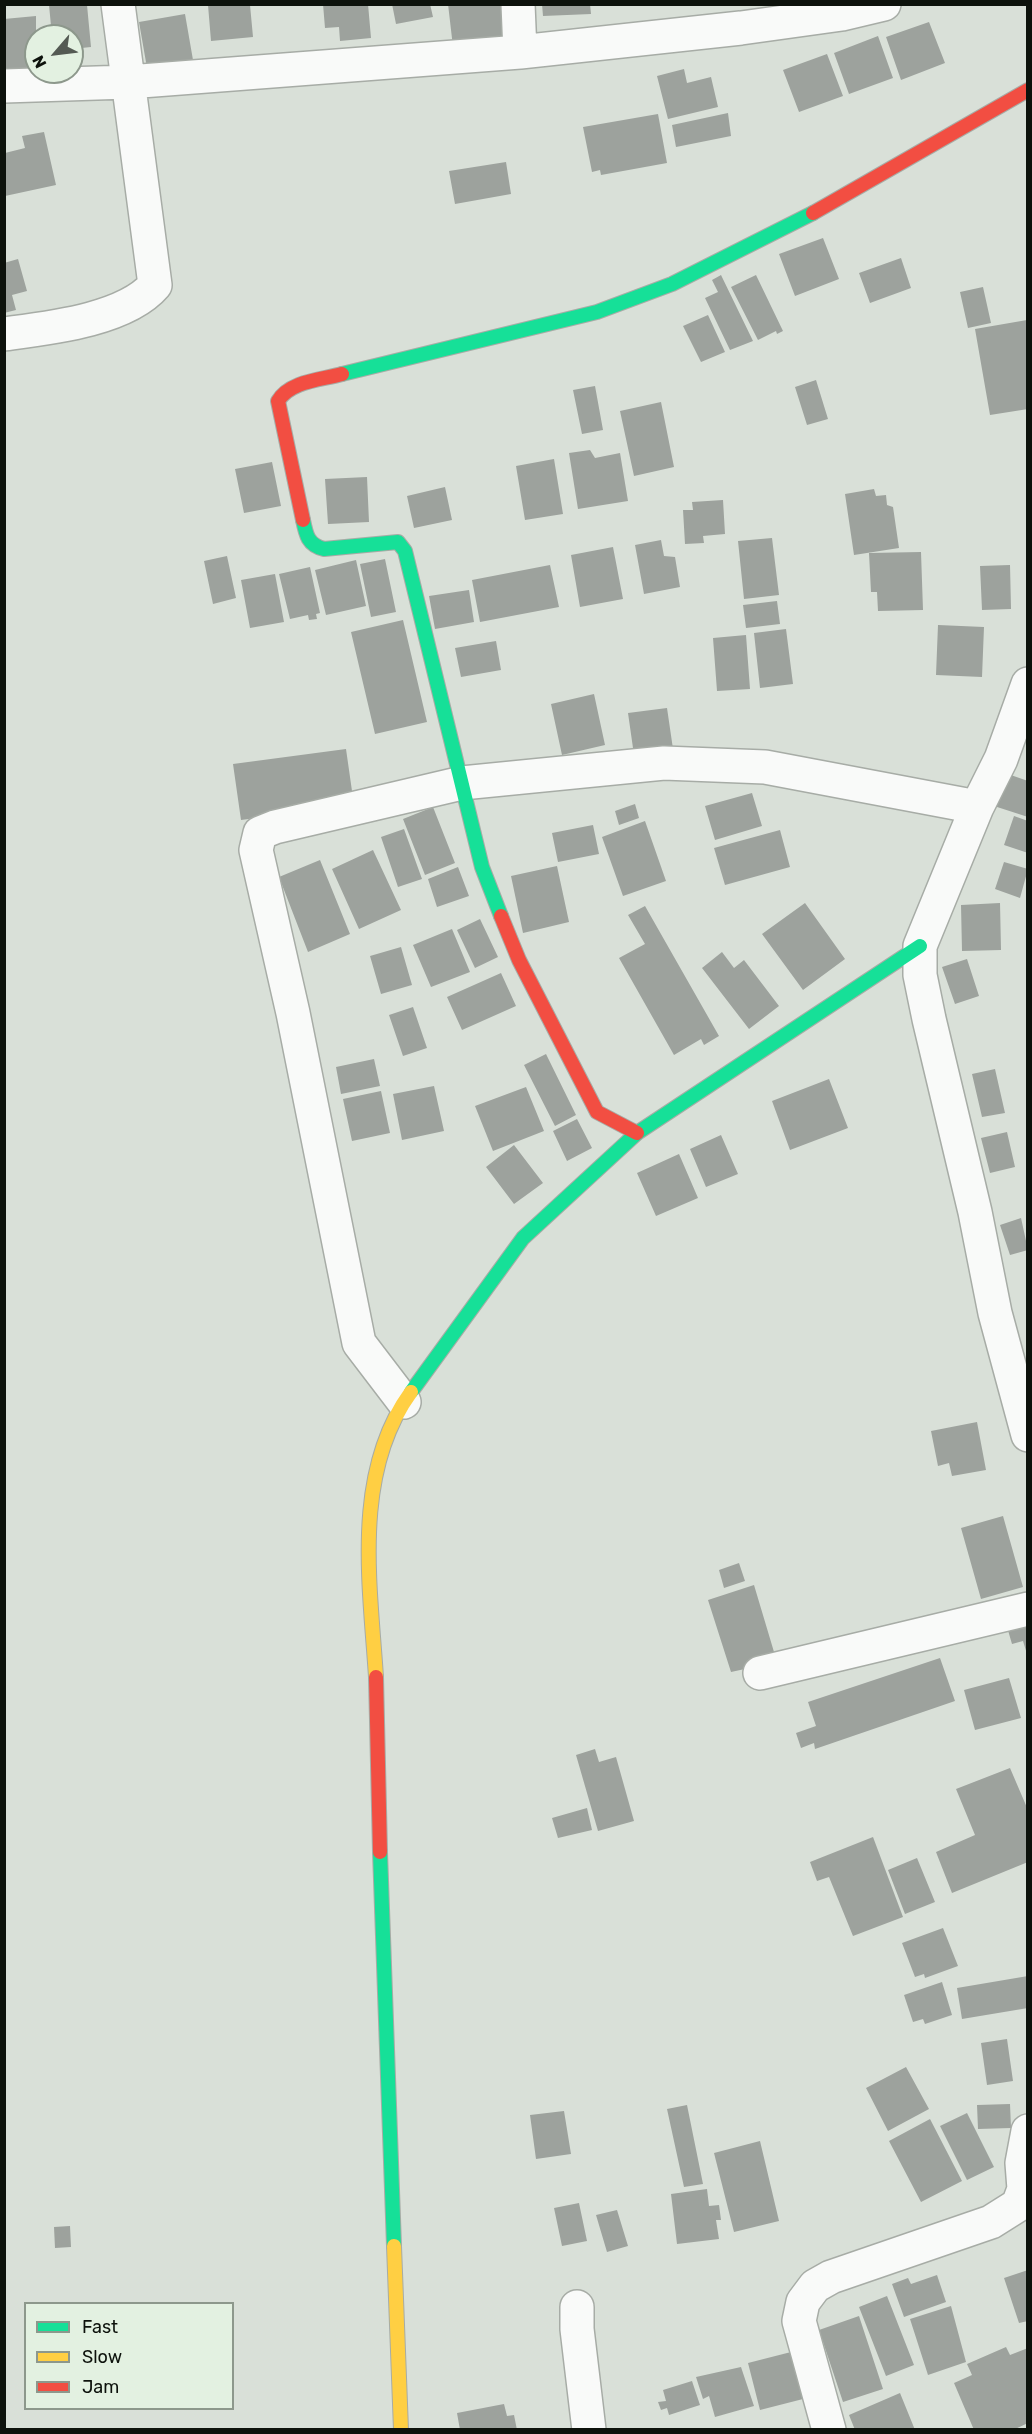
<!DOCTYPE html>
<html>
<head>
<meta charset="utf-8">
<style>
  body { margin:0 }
  #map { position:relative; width:1032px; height:2434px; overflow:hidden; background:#d9e0d8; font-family:Rubik,sans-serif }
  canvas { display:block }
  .frame { position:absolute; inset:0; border:6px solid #0d120c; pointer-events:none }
  .legend { position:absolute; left:24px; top:2302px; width:210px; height:108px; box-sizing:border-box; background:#e3f1e1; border:2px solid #8d988c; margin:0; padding:8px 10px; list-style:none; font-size:18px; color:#0d120c }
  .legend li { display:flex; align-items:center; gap:12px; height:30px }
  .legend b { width:30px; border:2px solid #8d988c }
  .north { position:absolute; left:24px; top:24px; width:60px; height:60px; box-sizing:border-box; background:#e3f1e1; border:2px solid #8d988c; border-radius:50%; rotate:242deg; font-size:16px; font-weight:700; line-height:24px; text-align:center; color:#0d120c }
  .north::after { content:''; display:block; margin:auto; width:21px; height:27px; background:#545a53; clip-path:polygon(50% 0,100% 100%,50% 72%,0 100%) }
</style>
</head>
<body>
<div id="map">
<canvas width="1032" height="2434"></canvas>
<div class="frame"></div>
<ul class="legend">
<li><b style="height:8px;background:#16e098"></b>Fast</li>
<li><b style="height:8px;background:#ffcf43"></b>Slow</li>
<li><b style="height:8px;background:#f24e42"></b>Jam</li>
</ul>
<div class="north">N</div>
</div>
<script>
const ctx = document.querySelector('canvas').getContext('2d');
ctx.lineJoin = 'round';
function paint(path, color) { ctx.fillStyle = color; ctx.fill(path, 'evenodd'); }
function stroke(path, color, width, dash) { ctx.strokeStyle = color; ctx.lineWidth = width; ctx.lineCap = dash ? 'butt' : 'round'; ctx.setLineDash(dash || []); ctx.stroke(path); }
paint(new Path2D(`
  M323,4H368L371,38L340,41L339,27L325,28Z
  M392,4H430L433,17L396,24Z
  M448,4H502L507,41L453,47Z
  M542,4H590L591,14L543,16Z
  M49,5H87L91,47L72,49V36H52Z
  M208,5H250L253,37L211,41Z
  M185,14L193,60L147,68L139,22Z
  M36,16V72L4,75V19Z
  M929,22L945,63L901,80L886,37Z
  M878,36L893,78L849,94L834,53Z
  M827,54L843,96L799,112L783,70Z
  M684,69L687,83L711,77L718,107L668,119L657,76Z
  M728,113L731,136L676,147L672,125Z
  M658,114L667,163L601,175L600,170L592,172L583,127Z
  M44,132L56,185L5,196V153L25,148L22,136Z
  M506,162L511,194L455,204L449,171Z
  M823,238L839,279L795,296L779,254Z
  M901,258L911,288L870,303L859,273Z
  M18,259L27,291L12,295L16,310L4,313V263Z
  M721,275L753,341L730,350L705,298L718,292L712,280Z
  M756,275L783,331L777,334L776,331L758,340L731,287Z
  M983,287L991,323L968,328L960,292Z
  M708,315L725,352L701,362L683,326Z
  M1027,320L1028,409L990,415L975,329Z
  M816,380L828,419L807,425L795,387Z
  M595,386L603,430L582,434L573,390Z
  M661,402L674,467L634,476L620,411Z
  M590,450L595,458L620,453L628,501L578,509L569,453Z
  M554,459L563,514L525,520L516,466Z
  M272,462L281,506L244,513L235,469Z
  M367,477L369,522L328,524L325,479Z
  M445,487L452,520L414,528L407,496Z
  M874,489L876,496L886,495L887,505L893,507L899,548L854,555L845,494Z
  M723,500L725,534L703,536L704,543L685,544L683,510H693L692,502Z
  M772,538L779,595L744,599L738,541Z
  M661,540L664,556L675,557L680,587L644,594L635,545Z
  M613,547L623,599L580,607L571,555Z
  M921,552L923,610L878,611L877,592H871L869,553Z
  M227,556L236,598L213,604L204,561Z
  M385,559L396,612L371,617L360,564Z
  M356,560L366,606L326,615L315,570Z
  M550,565L559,607L480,622L472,580Z
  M1010,565L1011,609L982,610L980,566Z
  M310,567L320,613L316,614L317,619L309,620L308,615L290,619L279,574Z
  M275,574L284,622L250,628L241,580Z
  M469,590L474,622L435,629L429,596Z
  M777,601L780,624L746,628L743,605Z
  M403,620L427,722L375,734L351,632Z
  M938,625L984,627L982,677L936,675Z
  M786,629L793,684L760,688L754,633Z
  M746,635L750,689L717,691L713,638Z
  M496,641L501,670L461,677L455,648Z
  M594,694L605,745L562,755L551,704Z
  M667,708L673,749L634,755L628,713Z
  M346,749L354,805L241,820L233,764Z
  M1005,773L1028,781V817L994,806Z
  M752,793L762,826L715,840L705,806Z
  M635,804L639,818L619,825L615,811Z
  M433,807L455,863L425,875L403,819Z
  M1014,816L1028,821V853L1004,845Z
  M645,821L666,881L623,896L602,837Z
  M593,825L599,854L558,862L552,833Z
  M404,829L422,879L398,887L381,837Z
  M780,830L790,867L725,885L714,848Z
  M373,850L401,910L359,929L332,869Z
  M320,860L350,934L308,952L279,877Z
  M1004,862L1028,869L1020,898L995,889Z
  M557,866L569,922L523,933L511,876Z
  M458,867L469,896L437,907L428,879Z
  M805,903L845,959L803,990L762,934Z
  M1000,903L1001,950L962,951L961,905Z
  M645,906L719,1036L704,1045L701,1039L674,1055L619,958L645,944L628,915Z
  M480,919L498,957L475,968L457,930Z
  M452,929L470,972L431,987L413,945Z
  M401,947L412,985L381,994L370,956Z
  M722,952L734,968L744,960L779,1006L749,1029L702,968Z
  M967,959L979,996L955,1004L942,967Z
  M501,973L516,1006L462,1030L447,997Z
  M413,1007L427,1048L403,1056L389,1015Z
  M546,1054L576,1115L555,1126L524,1065Z
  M374,1059L380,1086L341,1094L336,1067Z
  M995,1069L1005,1113L982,1117L972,1074Z
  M829,1079L848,1128L790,1150L772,1101Z
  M434,1086L444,1131L402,1140L393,1094Z
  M526,1087L544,1131L493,1151L475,1106Z
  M381,1091L390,1133L352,1141L343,1099Z
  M577,1119L592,1148L567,1161L553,1131Z
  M1007,1132L1015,1167L990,1173L981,1138Z
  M721,1135L738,1174L706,1187L690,1149Z
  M514,1145L543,1183L514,1204L486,1167Z
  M679,1154L698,1198L656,1216L637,1173Z
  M1021,1218L1028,1250L1010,1255L1000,1225Z
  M977,1422L986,1470L952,1476L949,1463L938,1466L931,1431Z
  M1003,1516L1023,1587L981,1599L961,1528Z
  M739,1563L745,1581L724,1588L719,1570Z
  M754,1585L777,1662L731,1672L708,1600Z
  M1028,1622V1654H1027L1023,1641L1012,1644L1007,1627Z
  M940,1658L955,1701L815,1749L814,1743L801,1748L796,1733L816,1726L808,1702Z
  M1009,1678L1021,1718L975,1730L964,1690Z
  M595,1749L599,1762L616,1757L634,1821L598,1831L576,1755Z
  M1010,1768L1028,1810V1862L952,1893L936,1852L975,1835L956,1789Z
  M587,1808L592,1830L558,1838L552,1818Z
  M873,1837L903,1917L853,1936L829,1877L817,1881L810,1862Z
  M917,1858L935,1902L905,1914L888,1870Z
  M943,1928L958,1966L925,1978L924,1974L915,1977L902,1943Z
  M1028,1976V2008L962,2019L957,1988Z
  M942,1982L952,2015L925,2024L923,2019L913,2022L904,1995Z
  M1007,2039L1013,2081L987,2085L981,2043Z
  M906,2067L929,2109L888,2131L866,2088Z
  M1010,2104L1011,2128L978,2129L977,2105Z
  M687,2105L703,2184L684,2187L667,2109Z
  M564,2111L571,2154L536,2159L530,2115Z
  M967,2113L994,2167L967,2180L940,2126Z
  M930,2119L962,2181L921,2202L889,2141Z
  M760,2141L779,2221L734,2232L714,2153Z
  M707,2189L709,2206L719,2205L721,2220H716L719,2239L677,2244L671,2194Z
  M579,2203L587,2241L562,2246L554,2208Z
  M617,2210L628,2246L607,2252L596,2215Z
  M70,2226L71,2247L55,2248L54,2227Z
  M1028,2270V2321L1019,2323L1004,2278Z
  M937,2275L946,2302L904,2317L892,2284L908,2278L911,2284Z
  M887,2296L914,2365L886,2376L859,2307Z
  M951,2306L966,2362L928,2375L910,2319Z
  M859,2316L883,2389L843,2402L819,2330Z
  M1006,2347L1010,2355L1028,2348V2423L1013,2430H974L954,2383L972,2375L967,2364Z
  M791,2352L803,2399L760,2410L748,2363Z
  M741,2367L754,2406L715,2417L709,2396L703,2399L696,2377Z
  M692,2381L700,2405L669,2415L667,2408L661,2410L658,2402L666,2401L663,2390Z
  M900,2393L915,2430H855L849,2415Z
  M504,2404L507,2416L514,2415L517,2430H460L457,2413Z`), '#9da29d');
const street = new Path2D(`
  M518,4L520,52
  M4,86L128,82L520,52L741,28L842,14L884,4
  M4,334C49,328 125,320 155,285L118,4
  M1028,684L1001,759L977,807L920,946V975L929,1019L975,1212L995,1313L1028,1435
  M404,1402L359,1343L293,1013L256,850L260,833L275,827L462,783L664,763L765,767L977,807
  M760,1673L1028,1609
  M577,2307V2329L589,2430
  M829,2430L799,2321L803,2302L815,2286L831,2277L991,2222L1018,2205L1024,2189L1022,2163L1028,2131`);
const fast = new Path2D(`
  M342,374L597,312L672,284L813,213
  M303,520C306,535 308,545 324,549L398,542L405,551L482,867L501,916
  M411,1392L523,1238L637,1133L920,946
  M380,1852L394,2246`);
const slow = new Path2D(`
  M376,1677C370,1584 352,1473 411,1392
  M394,2246L401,2430`);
const jam = new Path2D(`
  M813,213L1028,90
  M303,520L278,401C290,381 321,380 342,374
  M501,916L519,960L597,1112L637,1133
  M376,1677L380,1852`);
stroke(street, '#a7aca6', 36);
stroke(fast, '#a7aca6', 16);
stroke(slow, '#a7aca6', 16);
stroke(jam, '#a7aca6', 16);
stroke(street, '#f9faf9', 33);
stroke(fast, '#16e098', 14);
stroke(slow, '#ffcf43', 14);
stroke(jam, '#f24e42', 14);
</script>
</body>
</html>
